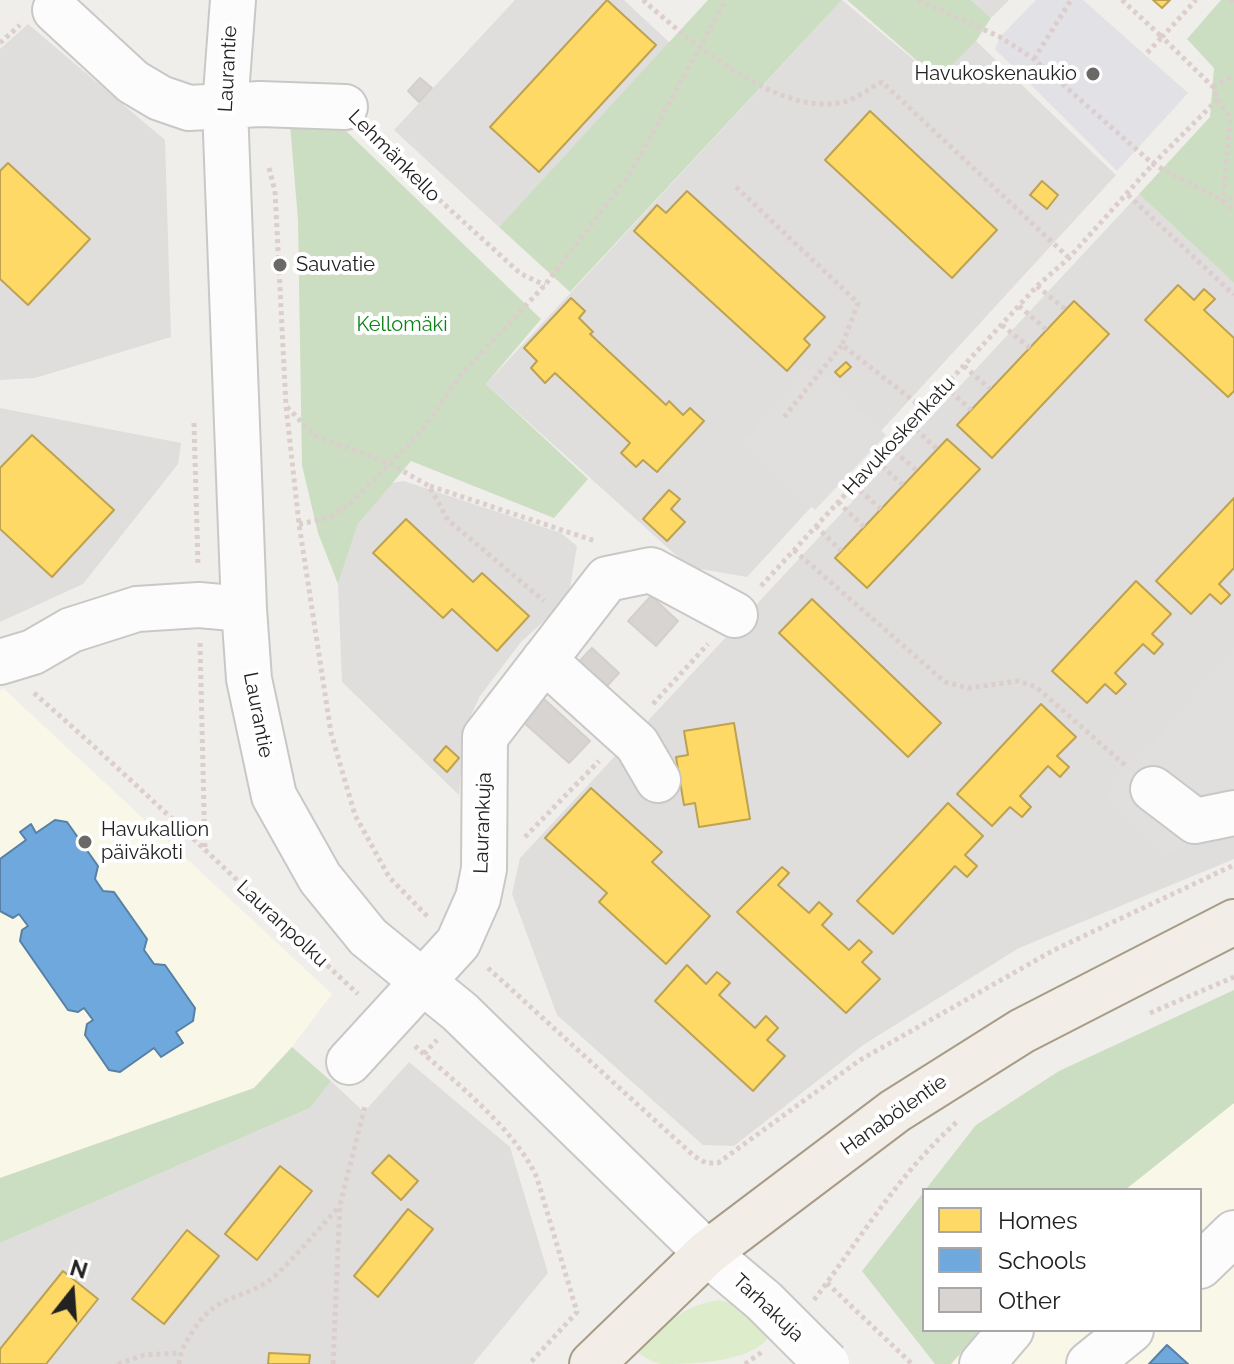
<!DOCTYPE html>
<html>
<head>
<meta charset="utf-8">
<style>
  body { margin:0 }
  #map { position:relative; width:1234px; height:1364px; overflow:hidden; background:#f0eeeb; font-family:Raleway,sans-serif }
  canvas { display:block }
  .legend { position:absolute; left:922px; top:1188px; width:280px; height:144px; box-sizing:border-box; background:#fff; border:2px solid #a7a7a7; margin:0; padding:10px 14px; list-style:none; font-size:24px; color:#222 }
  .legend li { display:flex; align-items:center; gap:16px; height:40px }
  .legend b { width:40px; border:2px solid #a7a7a7 }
  .north { position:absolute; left:32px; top:1252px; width:80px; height:80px; -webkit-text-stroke:6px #fff; paint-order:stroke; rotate:17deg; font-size:22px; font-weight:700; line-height:32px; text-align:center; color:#222 }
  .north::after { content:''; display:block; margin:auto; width:28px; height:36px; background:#222; clip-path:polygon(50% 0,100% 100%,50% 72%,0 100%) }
</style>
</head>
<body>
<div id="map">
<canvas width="1234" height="1364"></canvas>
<ul class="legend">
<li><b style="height:22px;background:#ffd966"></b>Homes</li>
<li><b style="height:22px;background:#6fa8dc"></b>Schools</li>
<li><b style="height:22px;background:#d7d4d2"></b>Other</li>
</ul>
<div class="north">N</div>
</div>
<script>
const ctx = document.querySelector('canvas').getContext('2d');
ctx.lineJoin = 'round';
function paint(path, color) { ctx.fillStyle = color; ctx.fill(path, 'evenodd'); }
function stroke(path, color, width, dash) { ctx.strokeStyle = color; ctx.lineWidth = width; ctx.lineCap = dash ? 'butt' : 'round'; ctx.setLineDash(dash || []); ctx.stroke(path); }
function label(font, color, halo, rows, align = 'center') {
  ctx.font = font + ' Raleway,sans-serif'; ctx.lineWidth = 8; ctx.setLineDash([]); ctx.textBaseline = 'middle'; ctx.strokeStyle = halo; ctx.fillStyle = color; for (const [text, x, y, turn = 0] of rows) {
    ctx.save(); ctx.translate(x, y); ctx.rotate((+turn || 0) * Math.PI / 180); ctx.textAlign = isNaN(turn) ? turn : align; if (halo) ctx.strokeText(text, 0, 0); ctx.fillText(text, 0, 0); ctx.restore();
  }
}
paint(new Path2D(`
  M515,0H624L670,43L499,227L394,130Z
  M842,0L937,79L976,41L1116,175L747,577L689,567L486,384Z
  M971,0H1009L991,18Z
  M28,24L165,140L171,337L35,378L0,380V49Z
  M1139,194L1234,283V859L1019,948L863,1045L734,1146L703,1145L557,1015L512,894L520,858Z
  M0,408L181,443L178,464L83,584L0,622Z
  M404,481L561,533L577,546L568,599L521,642L480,696L464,730L459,795L342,682L338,584L358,524L391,483Z
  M409,1062L510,1147L548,1273L473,1364H0V1243L310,1108L331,1081L364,1112Z`), '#dfdedc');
paint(new Path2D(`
  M3,688L332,994L292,1047L254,1088L0,1178V691Z
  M1234,1103V1364H951L982,1330H1200V1190H1125Z`), '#f8f7e8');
paint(new Path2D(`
  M718,1300L741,1305L770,1335C754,1363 690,1364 660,1364C653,1362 645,1357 638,1353C665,1325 677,1308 718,1300Z`), '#ddeccb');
paint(new Path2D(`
  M708,0H842L570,292L499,227Z
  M847,0H971L991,18L976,41L938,79Z
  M1221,0H1234V283L1139,194L1210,117L1214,68L1187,39Z
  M290,124L343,128L541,319L486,384L588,479L554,518L411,461L358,524L338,584L318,533L302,465L298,220Z
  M1234,990V1103L1125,1190H924V1330H982L951,1364H935L862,1271L976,1125L1059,1071Z
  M292,1047L331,1081L310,1108L0,1243V1178L254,1088Z`), '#cbdec1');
paint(new Path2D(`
  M812,367L886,435L815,510L744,440Z
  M1234,654V802L1193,841L1168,854L1106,795Z`), '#e0dfde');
paint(new Path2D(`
  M1036,0H1083L1188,93L1117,171L995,49L1000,37Z`), '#e2e1e5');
const homes = new Path2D(`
  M607,0L656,45L539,172L490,127Z
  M1153,0H1170L1162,8Z
  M870,111L997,230L952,278L825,160Z
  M8,163L90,239L28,305L0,279V171Z
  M1042,181L1058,195L1047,209L1030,195Z
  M687,191L825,317L804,339L810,345L787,371L634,231L657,205L666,213Z
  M1178,285L1194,300L1204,289L1215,299L1204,310L1234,338V391L1228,397L1145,320Z
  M571,298L585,311L579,318L593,332L590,334L666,405L669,401L683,415L690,408L704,421L657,472L643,460L636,467L621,453L630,443L555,373L545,383L531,368L537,361L524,348Z
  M1074,301L1109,334L992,458L957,425Z
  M846,362L851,367L840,377L835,372Z
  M32,435L114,510L52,577L0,529V468Z
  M947,439L980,469L867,588L835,558Z
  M669,490L680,499L671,509L685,522L667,541L643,519Z
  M1234,498V568L1219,584L1230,595L1221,604L1210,594L1191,614L1156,581Z
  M406,519L473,582L482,573L529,616L497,651L452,609L443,618L373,553Z
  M1136,581L1171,614L1152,634L1163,644L1154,654L1143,644L1115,673L1126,684L1116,694L1105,684L1087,703L1052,671Z
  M812,599L941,723L908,757L779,633Z
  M1041,704L1076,737L1057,756L1069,767L1060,777L1048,766L1020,796L1031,807L1022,817L1010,807L992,826L957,794Z
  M734,723L750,819L699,827L695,803L684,805L676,757L688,755L684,731Z
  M446,746L459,758L447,772L434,760Z
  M591,788L662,852L652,862L710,916L666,964L599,902L607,893L545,838Z
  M948,803L983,836L965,855L977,866L967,877L955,866L893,934L857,901Z
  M782,867L789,873L778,885L809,913L819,902L832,914L822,925L849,950L859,940L872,952L862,962L880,979L846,1013L737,912Z
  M687,965L706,984L717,972L730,983L719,995L755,1028L766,1016L778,1028L767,1040L785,1056L753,1091L655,1001Z
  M389,1155L418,1181L401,1200L372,1173Z
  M280,1166L312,1191L257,1260L225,1234Z
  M408,1209L433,1229L378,1297L354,1276Z
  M187,1230L219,1256L164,1324L132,1299Z
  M63,1271L98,1299L46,1364H0V1349Z
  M269,1353L310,1355L309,1364H268Z`);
paint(homes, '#ffd966');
stroke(homes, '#bda252', 2);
const schools = new Path2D(`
  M55,820L67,822L98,866L95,879L103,891L114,892L147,939L144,950L154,964L165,965L195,1008L193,1021L176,1032L183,1043L161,1057L154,1048L120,1072L109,1070L85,1035L87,1024L93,1020L84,1008L78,1012L68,1010L20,941L22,930L28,926L19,914L13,918L0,911V859L26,840L20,832L31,824L36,833Z
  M1167,1345L1188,1364H1149Z`);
paint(schools, '#6fa8dc');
stroke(schools, '#5880a4', 2);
const building = new Path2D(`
  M420,78L432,88L419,102L408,91Z
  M651,596L678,621L656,646L628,621Z
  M592,648L619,673L596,698L569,672Z
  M543,698L590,741L569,763L522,721Z`);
paint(building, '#d7d4d2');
stroke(building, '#d3d0cc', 2);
const minor = new Path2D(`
  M233,0L225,107L244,609L249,679L274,796L320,878L368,937L460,1012L707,1253L764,1301
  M55,10L133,82L160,98L189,108L260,104L345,107
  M544,660L637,744L658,780
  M0,662L33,652L71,630L137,609L199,605L244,609
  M1153,789L1195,821L1234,813
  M349,1062L458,943L478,898L484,869L485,737L607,579L651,570L735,615
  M1200,1266L1234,1233
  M982,1364L1011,1330
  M1089,1364L1131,1330`);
const major = new Path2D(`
  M592,1364L707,1253L895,1111L1022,1031L1234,922`);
stroke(minor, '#c9c8c7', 48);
stroke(major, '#a79c86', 48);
stroke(new Path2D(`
  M643,0C687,39 779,118 843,102C856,99 870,88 882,82L1069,258
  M918,0L1000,37L1034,59L1153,164L1223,201L1234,210
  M1122,0L1162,37L1146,54
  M1230,0L1234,3
  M0,43L20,25
  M1034,59L1071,0
  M1213,87L1234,76
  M1218,99L1230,118L1223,201L1234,198
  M368,135L521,274L545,285
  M269,168L275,191L286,406L299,524L331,733L355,815L389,877L428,917
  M736,187L858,303L842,345L924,409
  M1128,195L1234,295
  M1037,286L1066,310
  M1019,306L1047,330
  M1002,325L1030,348
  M964,366L990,389
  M945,386L971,410
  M287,407L315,436L387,462L429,486L448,520L544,601
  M784,417L842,345
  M194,423L198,565
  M910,424L937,449
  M889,446L917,471
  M876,461L903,485
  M854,485L881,509
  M430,486L595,541
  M838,502L864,527
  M299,524L329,518L353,501L421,432L460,376L545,285L631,172L726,0
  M816,526L841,551
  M794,550L945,682L969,688L1018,681L1036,687L1125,765
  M761,586L1037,286L1069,258L1153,164L1218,99L1213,87L1162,37L1196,0
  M200,643L205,852
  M34,693C145,790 249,893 358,994
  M653,704L708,644
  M525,837L599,761
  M488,968L694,1156L706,1163H718L860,1060L1054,950L1234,865
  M1150,1013L1234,977
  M415,1046C454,1081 516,1130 537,1178L577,1312L529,1364
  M424,1054L437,1040
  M827,1283L912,1364
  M814,1300C860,1239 900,1172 958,1121
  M118,1364L144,1355L180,1353
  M179,1364C180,1351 186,1342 193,1331C218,1290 246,1302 277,1274C299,1253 319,1228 340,1206
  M333,1364L340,1205L365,1106
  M745,1364L762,1352`), '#dccecd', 5, [4, 4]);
stroke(minor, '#fdfcfc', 44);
stroke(major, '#f3ede7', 44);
const minorBridge = new Path2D(`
  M764,1301L827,1364`);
stroke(minorBridge, '#c9c8c7', 48, []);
stroke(minorBridge, '#fdfcfc', 44);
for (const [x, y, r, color] of [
  [1093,74,8,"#6a6968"],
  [280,265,8,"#6a6968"],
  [85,842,8,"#6a6968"]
]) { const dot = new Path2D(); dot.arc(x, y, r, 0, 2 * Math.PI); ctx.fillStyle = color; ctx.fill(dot); stroke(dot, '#fff', 3); }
label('20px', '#222', '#fff', [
  ["Laurantie",228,69,-87],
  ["Lehmänkello",394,156,45],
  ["Havukoskenkatu",899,436,-47],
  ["Laurantie",258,715,79],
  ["Laurankuja",483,823,-88],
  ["Lauranpolku",282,924,43],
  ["Hanabölentie",894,1115,-35],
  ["Tarhakuja",768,1308,43]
]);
label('20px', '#222', '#fff', [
  ["Havukoskenaukio",1077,74,"right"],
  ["Sauvatie",296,265],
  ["Havukallion",101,830],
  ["päiväkoti",101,853]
], 'left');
label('20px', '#0c8416', '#fff', [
  ["Kellomäki",402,325]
]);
</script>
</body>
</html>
